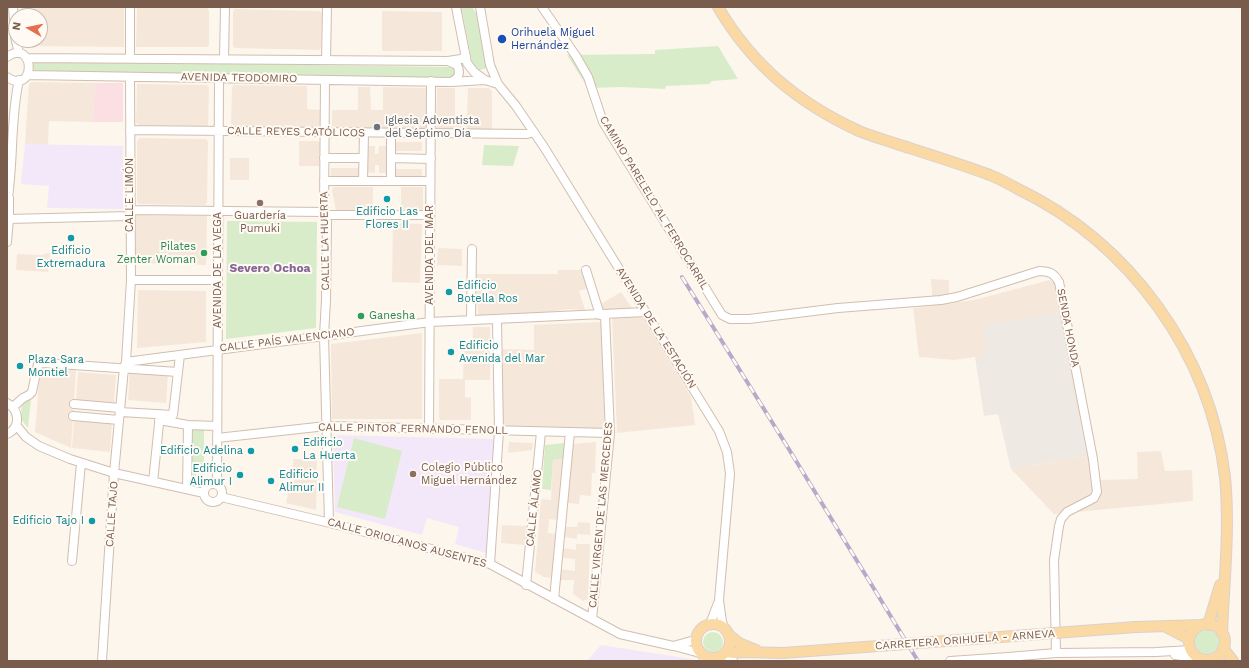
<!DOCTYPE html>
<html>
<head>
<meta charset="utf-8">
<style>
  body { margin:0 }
  #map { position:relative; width:1249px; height:668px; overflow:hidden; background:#fdf6ec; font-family:"Work Sans",sans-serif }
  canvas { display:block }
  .frame { position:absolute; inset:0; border:8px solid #7a5c4d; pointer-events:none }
  .north { position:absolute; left:8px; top:8px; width:40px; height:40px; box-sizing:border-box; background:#fffaf3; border:1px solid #cabbb1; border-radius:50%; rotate:279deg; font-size:11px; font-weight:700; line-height:16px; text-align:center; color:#7a5c4d }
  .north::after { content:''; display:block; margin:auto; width:14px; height:18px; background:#e76f51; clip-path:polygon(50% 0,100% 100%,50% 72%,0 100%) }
</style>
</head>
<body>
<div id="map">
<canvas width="1249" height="668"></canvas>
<div class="frame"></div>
<div class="north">N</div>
</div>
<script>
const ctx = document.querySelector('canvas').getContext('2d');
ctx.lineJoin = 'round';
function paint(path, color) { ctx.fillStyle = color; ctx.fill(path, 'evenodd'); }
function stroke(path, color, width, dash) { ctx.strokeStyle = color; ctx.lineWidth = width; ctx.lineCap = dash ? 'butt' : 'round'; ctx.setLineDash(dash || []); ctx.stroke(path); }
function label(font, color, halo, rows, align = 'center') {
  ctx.font = font + ' "Work Sans",sans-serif'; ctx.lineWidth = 4; ctx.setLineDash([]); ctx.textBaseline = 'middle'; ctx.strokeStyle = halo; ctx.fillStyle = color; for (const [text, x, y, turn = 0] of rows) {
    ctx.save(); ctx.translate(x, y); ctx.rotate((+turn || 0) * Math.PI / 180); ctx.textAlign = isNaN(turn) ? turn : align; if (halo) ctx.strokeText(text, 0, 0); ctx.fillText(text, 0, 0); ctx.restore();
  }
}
paint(new Path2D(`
  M23,7H124V47L27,46L24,43V40H40V16H22L21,9Z
  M137,7L207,8L209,11V46L207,47H136Z
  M235,9L319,11L322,13L321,47L319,50L235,48L233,46V12Z
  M382,11L442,12V51H382Z
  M31,82L95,83L93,122L49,121L48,145L25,144L29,84Z
  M137,84L207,85L209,87L208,126L139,125L136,123Z
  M234,85L307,86V109L320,110V129L231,127L232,87Z
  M358,87H370L371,110H383V87L427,88L426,129L332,128V110H358Z
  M437,88H455V116H467L468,88H489L492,91V130H436Z
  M140,138L206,139L208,142L207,202L205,205L139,204L137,202V141Z
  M299,141H318L320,143L319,166H299Z
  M394,142H422V151H394Z
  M367,146H375V154H378L379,146H388L387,173H379V165H375V173L366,172Z
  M230,158H249V180H230Z
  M331,168H360V177H331Z
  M394,169H422V177L394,178Z
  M333,187H373V210L336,211L332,190Z
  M401,187H423V211H401Z
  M136,215L207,216L206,265L135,263Z
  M393,223L422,224L420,283L392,282Z
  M438,248L462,249V266L437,265Z
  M50,253L48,272L16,270L17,254L43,255V254Z
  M558,270H583L588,288L579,291L585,310L569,309L533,314L478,316L476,274H558Z
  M931,279L949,280V304L978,299L1050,280L1056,285L1061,313L985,324V354L975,357L954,360L919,357L913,308L933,306Z
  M138,290L206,291V342L137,348Z
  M621,292L634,311L621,312L602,309L601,304Z
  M642,316L691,397L695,425L617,433L612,317Z
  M601,322L605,429L503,427V349L534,350V325Z
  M473,327H490V380H465V397L471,398V420H440L439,418V379H463L464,349H472Z
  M422,333V419H332L331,344Z
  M43,367L76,370L71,448L35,432L40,371Z
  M130,370L168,374L166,403L128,400Z
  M78,372L116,375L114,404L76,401Z
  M74,419L112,422L110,452L72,448Z
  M509,442L533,443L532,450L508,453Z
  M596,442L595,473H592L591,496L580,495L579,504L567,503L572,444Z
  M1161,451L1165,471L1192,470L1193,501L1054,514L1011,469L1087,456L1101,480L1138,479L1137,452Z
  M293,459L317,460L316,510L286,503L291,480L294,481Z
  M553,459H563L558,520L549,519L548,531V533L556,534L552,578L544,577L535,572L541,499L551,500Z
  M578,522L590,523V535L577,534V539L564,537V527H577Z
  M502,525L526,526L525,545L501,543Z
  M576,544H590L588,599L583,601L573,594L574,580H559L560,569L575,571V559L561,558L562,548L576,550Z`), '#f5e8da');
paint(new Path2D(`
  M1061,313L1087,456L1011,469L998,414L984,416L975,357L985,354L984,324Z`), '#efe9e4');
paint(new Path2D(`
  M25,144L123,146V209L47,208L49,186L21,184Z
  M333,435L494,439L486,553L455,544L459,527L427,518L422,535L335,512Z
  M601,645L691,659L694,661H587Z`), '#f3e8fa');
paint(new Path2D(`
  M95,83H123V122H93Z`), '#fbdfe3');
paint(new Path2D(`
  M460,7H472L477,15L493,66L474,72L463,15Z
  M718,46L738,79L712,81L709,84L666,86L665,89L622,87L588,88L567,55L655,54V50Z
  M36,61L451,67L455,69L456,73L454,76L450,78L35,71L33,69V63Z
  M484,145L519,146L513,166L482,165Z
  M227,221L317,222L316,328L226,339Z
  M31,399L28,428L21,419L22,403Z
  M191,428H204V471L202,477L198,482L190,480Z
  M354,438L402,451L385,519L337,507Z
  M565,443L563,459H553L551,490L542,489L545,445Z
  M1195 642a12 12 0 1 1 24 0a12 12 0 1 1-24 0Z
  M703 642a10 10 0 1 1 20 0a10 10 0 1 1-20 0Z`), '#d8ecc9');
const minor = new Path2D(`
  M13,7L15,37L19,53
  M130,7V58
  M456,7L467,63L474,72L485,80
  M480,7L490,65L498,84L516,106L544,147L719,431L727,452L730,474L719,600L722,622L725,629
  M542,7L576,56L588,77L603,122L722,315L730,319H749L838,308L941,300L957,297L1039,271C1049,271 1054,273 1059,282L1093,459L1097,492L1094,498L1067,512L1061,519L1059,526L1054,560L1056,653
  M7,57C36,37 36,97 7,77
  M26,58L448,61L461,59L466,56
  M224,59L225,7
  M326,60L327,7
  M448,61L457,65C461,73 459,78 451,82
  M27,75L451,82L485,80L498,84
  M325,80L324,212L327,222L326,300L324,336L329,522
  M130,130L527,134L534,132
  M324,158H363
  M391,158L431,159
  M324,181H430
  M363,181L364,133
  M391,181V133
  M7,204C14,163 10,119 19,80
  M130,210L324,212
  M324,215H430
  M9,219L130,216
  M7,242L9,219V198
  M586,270L600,315
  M131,280H218
  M471,320L472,249
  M126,362L131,280L130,77
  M7,403C20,410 21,428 7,434
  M74,404L120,408
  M13,407L23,398L29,395L32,392L38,364L43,363L178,372
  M120,412L173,415L180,355
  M73,416L119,420
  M159,420L188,425L217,426
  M16,425L26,437L39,446L70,459L114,473L204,493
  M429,429L431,81
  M217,438L326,426L610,433
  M153,482L160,414
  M204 493a9 9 0 1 1 18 0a9 9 0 1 1-18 0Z
  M217,485L219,78
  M187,489L188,425
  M221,497L322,521L490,564L620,634L673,646L695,640
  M72,561L81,463
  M490,564L499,431L497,320
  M526,585L541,432
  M554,599L570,432
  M592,619L610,433L605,315
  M710,624L718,603
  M674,646L700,653
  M1175,655L1202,659
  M704,657L705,661
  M719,658L733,661
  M102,661L114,473L124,368L126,362L430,322L646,312
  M950,661L1008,657L1056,653L1156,652L1191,650`);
const major = new Path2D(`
  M718,7C752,65 798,103 859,131C871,136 885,140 897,144C928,154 960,164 990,175C1000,179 1009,184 1018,189C1130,243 1210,353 1225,477C1230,529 1224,581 1222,633
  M696 641a17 17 0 1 1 34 0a17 17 0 1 1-34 0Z
  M1189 642a18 18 0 1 1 36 0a18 18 0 1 1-36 0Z
  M1208,625L1220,585
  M1136,627L1202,625
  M1166,627L1189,639
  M729,635L739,643L756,650
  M1223,648L1233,661
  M727,652L734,653L743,652L783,653`);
stroke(minor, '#d1beb0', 10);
stroke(major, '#dad1cd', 12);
stroke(minor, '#fff', 8);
stroke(major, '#fbd9a5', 10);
const rail = new Path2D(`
  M682,277L790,451L918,661`);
stroke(rail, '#b9a8c9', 4);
stroke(rail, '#fffaf3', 2.5, [8]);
const majorBridge = new Path2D(`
  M783,653L1136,627`);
stroke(majorBridge, '#dad1cd', 12, []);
stroke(majorBridge, '#fbd9a5', 10);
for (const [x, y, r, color] of [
  [502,39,5,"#1a4fb4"],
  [377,127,4,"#6b7280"],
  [387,199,4,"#0f9aa8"],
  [260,203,4,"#8d6e63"],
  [71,238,4,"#0f9aa8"],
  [204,253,4,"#2e9e5b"],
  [449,292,4,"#0f9aa8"],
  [361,316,4,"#2e9e5b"],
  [451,352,4,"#0f9aa8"],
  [20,366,4,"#0f9aa8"],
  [295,449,4,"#0f9aa8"],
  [251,451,4,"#0f9aa8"],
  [413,474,4,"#8d6e63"],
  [240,475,4,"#0f9aa8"],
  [271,481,4,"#0f9aa8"],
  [92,521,4,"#0f9aa8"]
]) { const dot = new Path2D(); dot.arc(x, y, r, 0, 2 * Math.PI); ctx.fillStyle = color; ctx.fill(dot); stroke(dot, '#fffaf3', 1.5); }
label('11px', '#164399', '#fffaf3', [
  ["Orihuela Miguel",511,33],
  ["Hernández",511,46]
], 'left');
label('11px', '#7a5c4d', '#fffaf3', [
  ["AVENIDA TEODOMIRO",239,78,1],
  ["CALLE REYES CATÓLICOS",296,132,1],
  ["CALLE LIMÓN",130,195,-90],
  ["CAMINO PARELELO AL FERROCARRIL",654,203,59],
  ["CALLE LA HUERTA",325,241,-91],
  ["AVENIDA DEL MAR",430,255,-90],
  ["AVENIDA DE LA VEGA",218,270,-90],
  ["AVENIDA DE LA ESTACIÓN",656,328,58],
  ["SENDA HONDA",1068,328,79],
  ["CALLE PAÍS VALENCIANO",287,340,-7],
  ["CALLE PINTOR FERNANDO FENOLL",413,429,1],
  ["CALLE ÁLAMO",534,508,-84],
  ["CALLE TAJO",112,514,-86],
  ["CALLE VIRGEN DE LAS MERCEDES",601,515,-85],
  ["CALLE ORIOLANOS AUSENTES",407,543,15],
  ["CARRETERA ORIHUELA - ARNEVA",965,640,-4]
]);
label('11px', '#5b616d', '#fffaf3', [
  ["Iglesia Adventista",385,121],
  ["del Séptimo Día",385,134]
], 'left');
label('11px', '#0d838f', '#fffaf3', [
  ["Edificio Las",387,212,"center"],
  ["Flores II",387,225,"center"],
  ["Edificio",71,251,"center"],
  ["Extremadura",71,264,"center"],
  ["Edificio",457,286],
  ["Botella Ros",457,299],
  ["Edificio",459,346],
  ["Avenida del Mar",459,359],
  ["Plaza Sara",28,360],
  ["Montiel",28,373],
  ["Edificio",303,443],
  ["La Huerta",303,456],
  ["Edificio Adelina",243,451,"right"],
  ["Edificio",232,469,"right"],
  ["Alimur I",232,482,"right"],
  ["Edificio",279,475],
  ["Alimur II",279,488],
  ["Edificio Tajo I",84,521,"right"]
], 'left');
label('11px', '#785e54', '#fffaf3', [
  ["Guardería",260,216],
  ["Pumuki",260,229],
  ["Colegio Público",421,468,"left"],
  ["Miguel Hernández",421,481,"left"]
]);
label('11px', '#27864d', '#fffaf3', [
  ["Pilates",196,247],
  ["Zenter Woman",196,260],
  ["Ganesha",369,316,"left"]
], 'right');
label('bold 12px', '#846695', '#fffaf3', [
  ["Severo Ochoa",270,268]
]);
</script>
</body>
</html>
